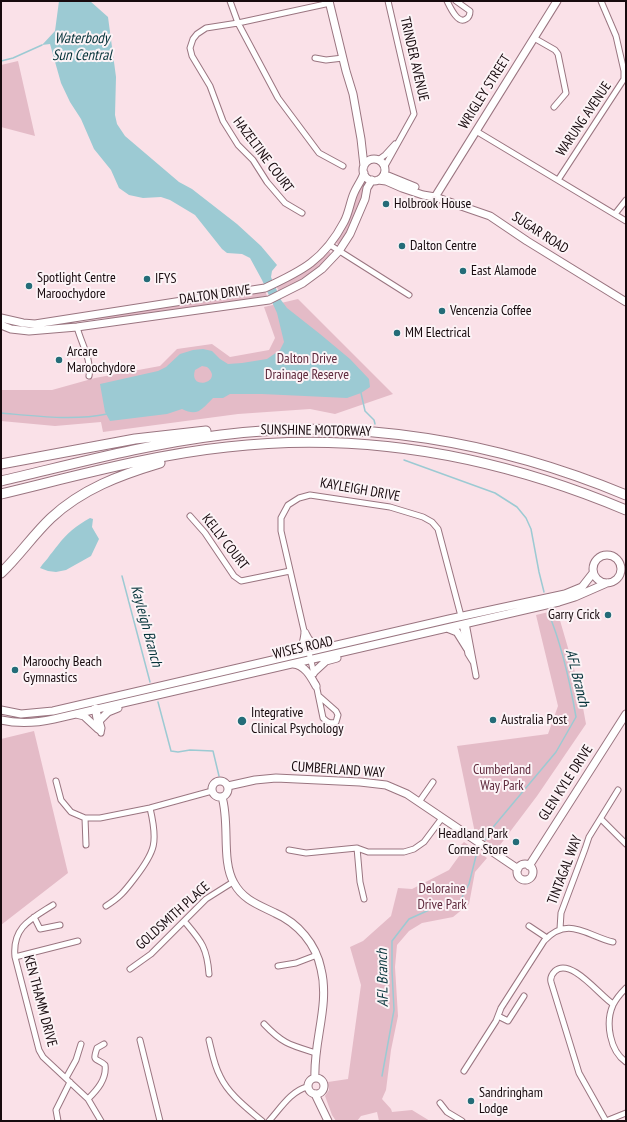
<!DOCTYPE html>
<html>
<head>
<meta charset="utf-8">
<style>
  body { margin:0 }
  #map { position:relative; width:627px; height:1122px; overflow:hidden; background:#fae1e8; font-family:"PT Sans Narrow",sans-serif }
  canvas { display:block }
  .frame { position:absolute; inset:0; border:2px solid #170a0e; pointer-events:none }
</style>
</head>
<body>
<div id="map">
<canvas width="627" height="1122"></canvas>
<div class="frame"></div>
</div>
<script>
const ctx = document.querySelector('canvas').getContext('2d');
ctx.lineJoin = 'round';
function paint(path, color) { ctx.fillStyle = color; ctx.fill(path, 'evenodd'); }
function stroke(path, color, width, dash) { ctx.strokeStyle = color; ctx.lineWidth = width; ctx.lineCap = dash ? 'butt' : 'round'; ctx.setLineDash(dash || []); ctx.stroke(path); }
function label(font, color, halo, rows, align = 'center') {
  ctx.font = font + ' "PT Sans Narrow",sans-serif'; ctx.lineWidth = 4; ctx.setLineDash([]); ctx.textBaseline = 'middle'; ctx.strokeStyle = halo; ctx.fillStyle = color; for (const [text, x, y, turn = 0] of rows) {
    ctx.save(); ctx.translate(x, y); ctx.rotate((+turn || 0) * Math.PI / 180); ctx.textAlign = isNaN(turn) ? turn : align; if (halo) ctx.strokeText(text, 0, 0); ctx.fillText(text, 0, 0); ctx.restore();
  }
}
paint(new Path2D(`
  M18,61L35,136L1,127V65Z
  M365,180L368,182L352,224L341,244H337L335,241L357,192Z
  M328,251L330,252L331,255C317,272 298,282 279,291L276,286L298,275L315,264Z
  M265,291L267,296L117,318H109L88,320L86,319Z
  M298,299L393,394L335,414L310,409L238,414L103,432L101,422L55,426L1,421V390H52L95,378L160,366L177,349L212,344L230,357L269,350L275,338L264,307Z
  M557,610L579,686L586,724L537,796L497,849L475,833L457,746L548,734L558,706L536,615Z
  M34,731L68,873L1,925V739Z
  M464,842L487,858L475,872L469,904L453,917L422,923L409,931L397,945L395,967L398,1016L391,1050L386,1090L382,1099L391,1109L392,1112L412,1110L430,1121H379L377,1112L361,1116L357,1121H336L332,1115L325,1096L329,1090L328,1082L348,1079L361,985L350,947L363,941L391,916L398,888L412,889L449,870L462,852L461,845Z`), '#e4bbc7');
paint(new Path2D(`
  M59,1H90L108,17L116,77L115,115L117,124L125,136L179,182L192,189L237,224L261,246L277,265L272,271L271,277L281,300L287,308L320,334L350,359L369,379L370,387L361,393L347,398L262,394H230L223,398H213C202,409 198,417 182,409L167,414L110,421L105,412L100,384L158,371L166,367L180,354L193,350L203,349L212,351L220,359L228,364L242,363L267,359L280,350L284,342L277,313L262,280L250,258L242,254L227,253L222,249L195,215L170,200L161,197L143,198L129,195L119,188L111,170L94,149L81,119L70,102L61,83L50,44L42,45L55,31ZM202,366L207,367C225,382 188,392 195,370Z
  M90,518L93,519L92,527L99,539L91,556L66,570L56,572L48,571L40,568C43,563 47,560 50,555C53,552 55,548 58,545C66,534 77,525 90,518Z`), '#9ccad3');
stroke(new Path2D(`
  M1,61L13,58L42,45
  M361,393L365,411L374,420L375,424
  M1,413C35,416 74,421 107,414
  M404,460L495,493L517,507L526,518L531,529L539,572L544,592
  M122,576L150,682
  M158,702L171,751L178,752L190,750L213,751L219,776
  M485,840L494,826L556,752L576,717C570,682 562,645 548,612
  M382,1076L394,1010L392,971V941L409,919L438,906L460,901L469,884L477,852`), '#9ccad3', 1.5);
const street = new Path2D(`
  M230,1L238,23L278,98L319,153L343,166
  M447,1C450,7 458,25 466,19C470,17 470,14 470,11L456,1
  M534,38L555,50L558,54L566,93L554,107
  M315,58L326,60L343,58
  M476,131L626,221
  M378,160L385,155L395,144
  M385,166L414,114L388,1
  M558,180L624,79V71L616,36L601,1
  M302,213L285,203L267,182L253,160L238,145L223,121L210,86L192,56L190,48L193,39L197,34L206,28L238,23L330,3
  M615,214L626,200
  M330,245L409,295
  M77,327C81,343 92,360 89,376
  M190,516L205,533L234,576L241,581L290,571
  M466,623L476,676
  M462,624L468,654L473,662
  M314,674L281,531V518L288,505L299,498L310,495L390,507L423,517L432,522L438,529L461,616
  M316,684L323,718C327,722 330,724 336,722L338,715L336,711L319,696
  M96,707L102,728L101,733
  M94,708L98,729L101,733
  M56,781L61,800L71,812L85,818H100L150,808L212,791
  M419,802L433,782
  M85,818L86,845
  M601,819L626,844
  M357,848L360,882L364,899
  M289,850L306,853L357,848L368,852H404L414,849L424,842L442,818
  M53,905C31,919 12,927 15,957L39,1050L43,1057L88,1099L101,1121
  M106,906C120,897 124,892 134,879C156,851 158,842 150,808
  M34,917L40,929L60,925
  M185,922C201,941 207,947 209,974
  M529,926L547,938
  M560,929L561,913L585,849L589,837L618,790
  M15,957L78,941
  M278,966L296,963L317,955
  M130,969L151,954L206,899L233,882
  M626,988C621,993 616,999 613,1005C605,1023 610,1051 626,1062
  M498,1016L508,1021L524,996
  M264,1024C283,1044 290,1045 316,1053
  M140,1040L160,1121
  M209,1040C212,1052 214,1065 220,1076C229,1095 247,1108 262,1121
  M464,1071L496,1021L501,1008L544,941C568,915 587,936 613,942
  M66,1078L76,1060L81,1044
  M88,1099C97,1090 107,1079 105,1065C96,1057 92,1063 97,1048L104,1044
  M440,1103L447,1112L462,1121
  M58,1121L56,1110L70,1082
  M269,1121C280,1109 291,1091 307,1087
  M606,1121L579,1073L551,982C550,978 552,974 555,971C571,957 600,996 613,1004
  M606,1121L626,1113`);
const secondary = new Path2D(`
  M329,1L346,71L353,94L361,139L364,166
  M363 170a11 11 0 1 1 22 0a11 11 0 1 1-22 0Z
  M388,176L415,187
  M378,180L386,181L402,188L423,195L435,197L490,216L527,241L626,302
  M435,197L557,1
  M1,318L23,323L35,324L265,288C302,271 324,260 344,222C349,213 350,202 354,193C357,186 362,180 364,173
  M1,325L11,329L29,331L77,327L269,300L303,283L322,269L339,251L350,234L365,199L367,188L372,180
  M593 569a14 14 0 1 1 28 0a14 14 0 1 1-28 0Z
  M447,628L457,632L467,648
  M305,633C309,642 313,646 323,648
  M294,654C303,648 304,642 305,633
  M293,664C305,665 311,677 316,686
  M313,673L326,661L337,658
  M1,710L21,714L53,711L449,619L565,594L582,587L593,573
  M76,714L84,716L98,729
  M1,720C19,724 36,723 54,719L559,602L575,597L607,583
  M100,720L108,712L118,708
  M212 789a8 8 0 1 1 16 0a8 8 0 1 1-16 0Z
  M228,786L255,780L276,778L360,782L386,785L407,794L518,869
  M222,797C230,823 221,861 234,883C243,900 259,905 275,913C298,923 316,944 321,969C330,1005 313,1042 315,1078
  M517 872a8 8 0 1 1 16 0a8 8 0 1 1-16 0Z
  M529,866L626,714
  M308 1086a8 8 0 1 1 16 0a8 8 0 1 1-16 0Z
  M315,1094L328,1121`);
const highway = new Path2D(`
  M1,464L135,439L206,431
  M1,481C74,464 147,444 221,435C358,417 499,442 626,495
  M1,494C76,476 151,455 227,447C365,431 500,457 626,510
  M1,573C19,556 33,535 51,518C82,489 120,475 160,463`);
stroke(street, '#9a7580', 7);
stroke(secondary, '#9a7580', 9);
stroke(highway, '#9a7580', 11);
stroke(street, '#fff', 5);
stroke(secondary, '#fff', 7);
stroke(highway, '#fff', 9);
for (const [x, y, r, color] of [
  [386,204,4,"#246c78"],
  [402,246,4,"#246c78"],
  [463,271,4,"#246c78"],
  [147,279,4,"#246c78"],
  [29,286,4,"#246c78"],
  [442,311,4,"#246c78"],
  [397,333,4,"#246c78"],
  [59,360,4,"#246c78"],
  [608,615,4,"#246c78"],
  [15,670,4,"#246c78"],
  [493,720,4,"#246c78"],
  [242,721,5,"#246c78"],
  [516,842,4,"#246c78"],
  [471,1101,4,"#246c78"]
]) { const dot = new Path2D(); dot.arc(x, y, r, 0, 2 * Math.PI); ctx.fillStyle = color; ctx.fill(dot); stroke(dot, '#fcf3f6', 1.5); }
label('14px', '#170a0e', '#fcf3f6', [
  ["TRINDER AVENUE",414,59,77],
  ["WRIGLEY STREET",485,92,-58],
  ["WARUNG AVENUE",584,119,-56],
  ["HAZELTINE COURT",263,155,53],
  ["SUGAR ROAD",540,233,33],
  ["DALTON DRIVE",215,295,-8],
  ["SUNSHINE MOTORWAY",316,431,1],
  ["KAYLEIGH DRIVE",360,490,10],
  ["KELLY COURT",225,542,52],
  ["WISES ROAD",303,648,-13],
  ["CUMBERLAND WAY",338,770,4],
  ["GLEN KYLE DRIVE",566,783,-57],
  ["TINTAGAL WAY",565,870,-69],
  ["GOLDSMITH PLACE",173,916,-42],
  ["KEN THAMM DRIVE",40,1001,75]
]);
label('14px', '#170a0e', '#fcf3f6', [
  ["Holbrook House",394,204],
  ["Dalton Centre",410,246],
  ["East Alamode",471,271],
  ["Spotlight Centre",37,278],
  ["Maroochydore",37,294],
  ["IFYS",155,279],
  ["Vencenzia Coffee",450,311],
  ["MM Electrical",405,333],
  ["Arcare",67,352],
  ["Maroochydore",67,368],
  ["Garry Crick",600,615,"right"],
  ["Maroochy Beach",23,662],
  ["Gymnastics",23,678],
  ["Integrative",251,713],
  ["Clinical Psychology",251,729],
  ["Australia Post",501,720],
  ["Headland Park",508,834,"right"],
  ["Corner Store",508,850,"right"],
  ["Sandringham",479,1093],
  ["Lodge",479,1109]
], 'left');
label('14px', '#5f2a3d', '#fcf3f6', [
  ["Dalton Drive",307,359],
  ["Drainage Reserve",307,375],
  ["Cumberland",502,770],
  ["Way Park",502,786],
  ["Deloraine",442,889],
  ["Drive Park",442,905]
]);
label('italic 15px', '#05333a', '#fcf3f6', [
  ["Waterbody",82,39],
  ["Sun Central",82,56],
  ["Kayleigh Branch",146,626,75],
  ["AFL Branch",577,678,76],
  ["AFL Branch",383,978,-91]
]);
</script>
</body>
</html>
